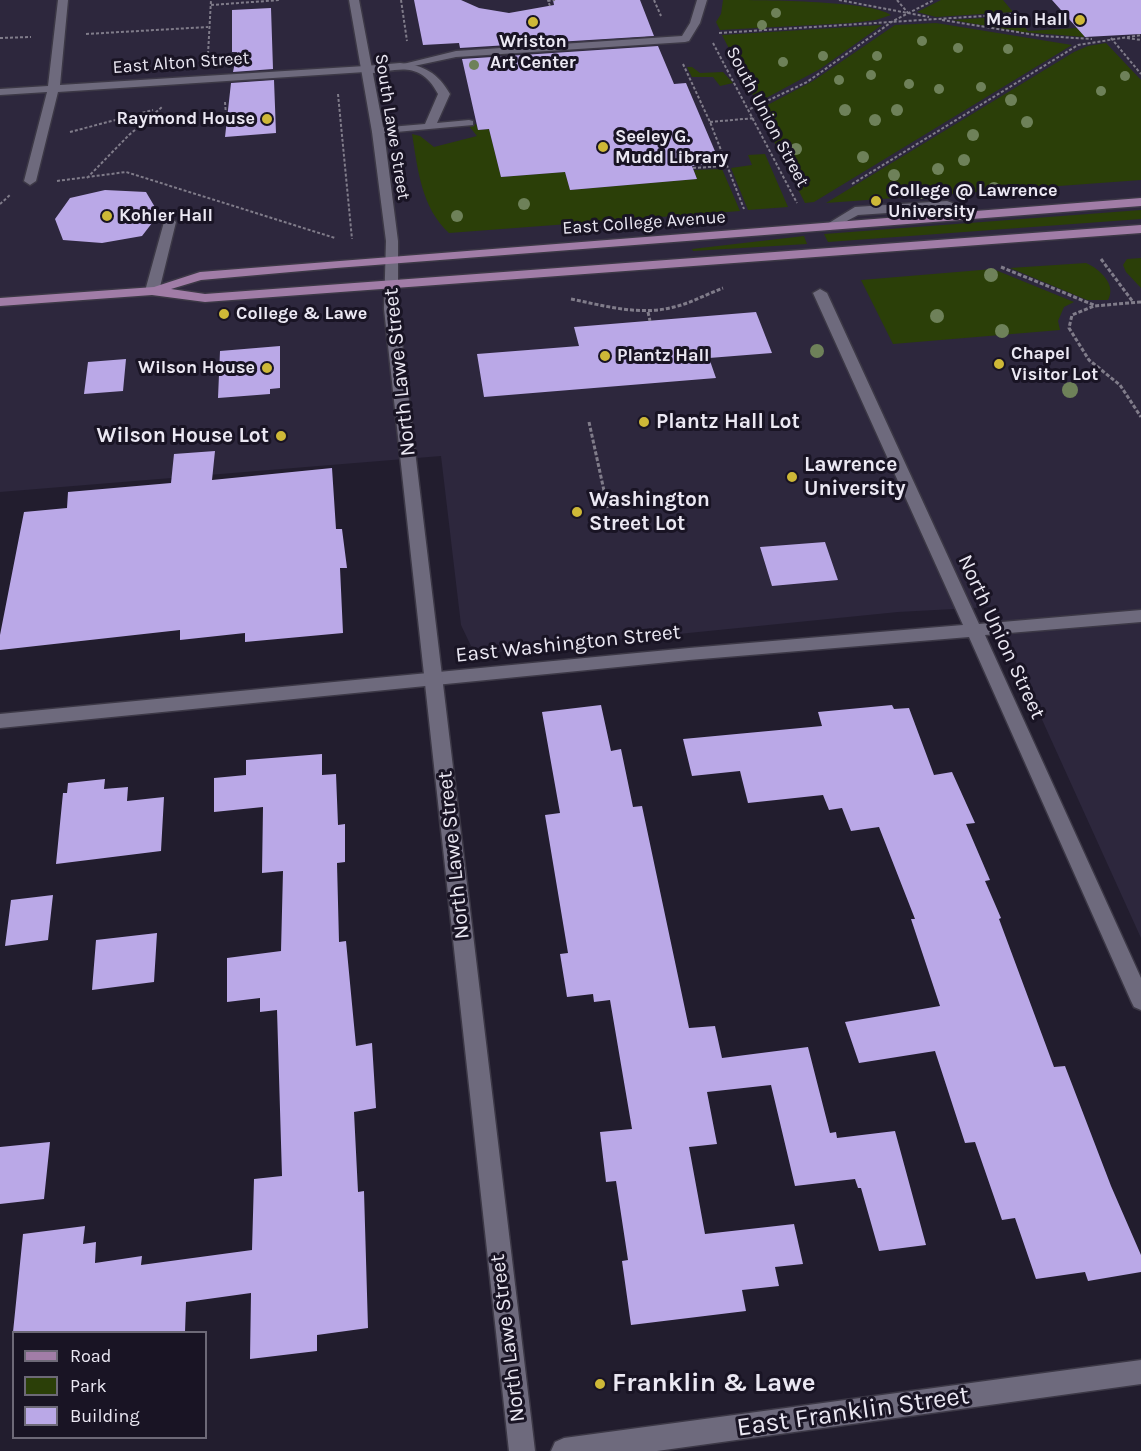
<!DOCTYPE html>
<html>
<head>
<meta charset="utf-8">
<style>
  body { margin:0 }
  #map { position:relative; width:1141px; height:1451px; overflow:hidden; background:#221d2e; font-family:Karla,sans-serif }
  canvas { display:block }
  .legend { position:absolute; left:12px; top:1331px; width:195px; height:108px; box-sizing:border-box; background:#191424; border:2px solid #6d6977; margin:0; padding:8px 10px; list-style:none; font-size:18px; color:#ebe8f3 }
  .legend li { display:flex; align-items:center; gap:12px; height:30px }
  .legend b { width:30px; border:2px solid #6d6977 }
</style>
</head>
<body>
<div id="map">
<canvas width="1141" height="1451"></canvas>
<ul class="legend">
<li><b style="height:8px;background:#a17da7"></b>Road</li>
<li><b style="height:16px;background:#2b3f08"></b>Park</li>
<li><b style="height:16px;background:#baa8e7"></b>Building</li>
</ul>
</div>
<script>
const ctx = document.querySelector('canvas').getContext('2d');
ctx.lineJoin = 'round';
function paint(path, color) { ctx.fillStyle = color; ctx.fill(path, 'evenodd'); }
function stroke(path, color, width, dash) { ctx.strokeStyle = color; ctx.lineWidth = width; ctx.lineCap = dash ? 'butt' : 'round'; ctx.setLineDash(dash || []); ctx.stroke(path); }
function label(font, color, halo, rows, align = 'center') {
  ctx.font = font + ' Karla,sans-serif'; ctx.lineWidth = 6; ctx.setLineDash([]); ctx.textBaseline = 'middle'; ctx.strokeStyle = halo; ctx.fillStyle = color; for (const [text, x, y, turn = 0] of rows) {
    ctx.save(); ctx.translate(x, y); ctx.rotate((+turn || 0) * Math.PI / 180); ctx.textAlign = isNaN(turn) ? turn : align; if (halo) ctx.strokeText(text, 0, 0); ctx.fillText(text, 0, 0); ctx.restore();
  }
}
paint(new Path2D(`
  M0,0H1141V938L991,607L898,612L489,653L471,646L461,625L441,456L0,492Z`), '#2d273d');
paint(new Path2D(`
  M723,0C755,0 870,0 891,15L876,20L851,23L720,30L716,22L721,14Z
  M941,0H1003L1013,12L936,17L917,12Z
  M1016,16L1028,31L1077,28L1085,37L1022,32L952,20Z
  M936,23L1072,45L814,202L805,203L758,110L813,81L895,25Z
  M882,25L820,69L757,103L722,35Z
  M1106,43L1141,80V180L826,203L1074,52L1088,46Z
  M687,67H692L700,73L723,72L733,83L720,86L713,77H692Z
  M476,124L478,130L489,129L501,177L565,172L570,190L697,179L694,170L722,169L740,211L449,233C421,207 418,170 412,134L420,136L434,147L477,136L469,126Z
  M765,154L788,207L748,210L731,168L752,165L748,155Z
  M1141,210V219L828,242L824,234Z
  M804,236L807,244L693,251L692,249Z
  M1141,258V288L1126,272L1123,265L1127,259Z
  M1086,263C1100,269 1117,285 1108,300H1087L1010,268Z
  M993,269L1074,302L1064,307L1058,321L1060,330L893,344L861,280Z`), '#2b3f08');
paint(new Path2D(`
  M414,0H461L479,8L509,13L554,5L553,0H640L654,36L460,48L459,43L423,45Z
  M1052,0H1141V34L1085,37Z
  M271,8L273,69L233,72L237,52H232V10Z
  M658,46L674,84L686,83L720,163L692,166L697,179L570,190L565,172L501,177L489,129L478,130L462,59Z
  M274,80L276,133L225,137L231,83Z
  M105,190L146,192L159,214L142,236L102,243L63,240L55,219L70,198Z
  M756,312L772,353L709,358L716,378L484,397L477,354L579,346L574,327Z
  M280,346V388L270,389V394L218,398L220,351Z
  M126,359L123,391L84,394L88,362Z
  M215,451L212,480L332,468L336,529H342L347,568H340L343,633L245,642V633L180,640V630L0,650V635L24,512L67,508L68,492L171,483L174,454Z
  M825,542L838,580L772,586L760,547Z
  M601,705L611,751L621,749L633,807L642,806L689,1028L715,1026L722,1058L808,1047L830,1133L836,1132L837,1138L895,1131L926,1245L879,1251L861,1188H858L855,1179L795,1186L771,1085L707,1092L717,1144L689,1147L705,1234L794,1224L803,1264L775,1267L779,1286L742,1290L746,1311L631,1325L622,1261L628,1260L616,1181L606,1182L600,1132L632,1129L610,1000L594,1002L593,994L567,997L560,954L568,953L545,815L560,813L542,712Z
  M892,705L894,709L909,708L934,775L952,772L975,823L966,824L990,880L985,881L1001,918L999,919L1054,1067L1065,1066L1111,1186L1141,1255V1272L1088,1281L1085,1272L1036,1279L1015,1218L1002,1220L975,1142L965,1143L935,1051L859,1063L845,1022L940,1006L911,919H915L879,827L851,831L842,808L829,810L823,795L748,803L740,771L692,776L683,739L822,726L818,712Z
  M322,754V775L336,774L338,825L345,824V862L337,863L339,942L346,941L356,1046L372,1043L376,1108L354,1112L358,1192L364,1191L368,1328L317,1335V1351L250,1359L251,1293L186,1302L185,1332H13L23,1234L85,1226L83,1244L96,1242L95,1263L142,1256L141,1265L252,1250L254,1179L282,1176L277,1010L260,1012V998L227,1002V958L281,951L283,871L262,873L263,807L214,812V778L246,775V760Z
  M105,779L104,789L128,787L127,801L164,797L161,851L56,864L63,793H67L68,783Z
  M53,895L48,940L5,946L11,900Z
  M157,933L154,982L92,990L96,940Z
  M50,1142L44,1199L0,1204V1147Z`), '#baa8e7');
const lane = new Path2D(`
  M400,63C424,65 438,73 450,94L437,123L469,120L473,121V125L374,134L372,132L378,128L425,124L438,94C414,48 378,84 360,69L365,66Z
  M947,201L982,214L976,218L946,209L858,215L830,230L824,226L855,207Z
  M170,218L176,222L159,291L152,295L147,294L145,291L164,222Z`);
const street = new Path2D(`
  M58,0H68L60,85L365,66L370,69L365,72L58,92L36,181L30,185L24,181L47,92L0,95V89L48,86Z
  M697,0H707L700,23L689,41L685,42L456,57L400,69L395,66L456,51L682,36L690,23Z
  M820,289L827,293L979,624L1141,610V622L985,635L1141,978V1010L1134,1007L1131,1001L969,637L689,660L0,728V714L689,648L963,625L813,293Z
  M1141,1360V1384L657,1451H551L555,1442L564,1438Z`);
const secondary = new Path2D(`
  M349,0H359L384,132L398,241V309L535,1451H509L384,309L386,241L372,132Z`);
const primary = new Path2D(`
  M1141,198V206L336,268L201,280L171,289L205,294L1141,225V233L205,302L152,295L0,306V298L154,287L200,272Z`);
stroke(lane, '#3c3846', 3);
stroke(street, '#3c3846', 3);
stroke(secondary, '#3c3846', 3);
stroke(primary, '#3c3846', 3);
stroke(new Path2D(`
  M401,0L407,41
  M654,0L661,16
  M839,0L929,17
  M897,0L908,13
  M211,5L280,0
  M550,6L548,1L555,0
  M942,20L1042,36L1092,39
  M719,33L1015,14
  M86,34L208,27
  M0,38L31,37
  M1111,38L1141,74
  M1127,38L1141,40
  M713,43L797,203
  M208,54L211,0
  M683,64L710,122L744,209
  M338,94L352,239
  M225,102L226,115
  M750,109L807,82L893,21L934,0
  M710,122L755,118
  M70,132L153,110
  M693,168L726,166
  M87,178L129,135L162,107
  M57,181L126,172L335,238
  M852,184L1078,45L1141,35
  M0,204L10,195`), '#807c8a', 2, [3, 2]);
stroke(new Path2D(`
  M1101,259L1133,302
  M1001,267L1094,305
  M571,299C605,306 640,316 674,307C691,303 707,294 723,288
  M1141,302L1094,306L1072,315L1069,328L1089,360L1120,385L1141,417
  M648,312L650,321
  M589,422L608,509`), '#807c8a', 3, [4, 2]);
paint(lane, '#6e6a7d');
paint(street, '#6e6a7d');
paint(secondary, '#6e6a7d');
paint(primary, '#a17da7');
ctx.fillStyle = '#6e8159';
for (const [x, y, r] of [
  [776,13,5],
  [762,25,5],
  [922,41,5],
  [958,48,5],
  [1008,49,5],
  [823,56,5],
  [877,56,5],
  [783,62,5],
  [474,65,5],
  [871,75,5],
  [1125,76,5],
  [839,80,5],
  [909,84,5],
  [981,87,5],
  [939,89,5],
  [1101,91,5],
  [1011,100,6],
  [845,110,6],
  [897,110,6],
  [875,120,6],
  [1027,122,6],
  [973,135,6],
  [796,149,6],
  [863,157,6],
  [964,160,6],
  [938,169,6],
  [894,175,6],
  [994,188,6],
  [921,193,6],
  [524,204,6],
  [457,216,6],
  [991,275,7],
  [937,316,7],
  [1002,331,7],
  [817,351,7],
  [1070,390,8]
]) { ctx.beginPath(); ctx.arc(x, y, r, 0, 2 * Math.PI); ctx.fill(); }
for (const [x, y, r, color] of [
  [1080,20,6,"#ceb837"],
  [533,22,6,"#ceb837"],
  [267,119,6,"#ceb837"],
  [603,147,6,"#ceb837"],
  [876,201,6,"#ceb837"],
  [107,216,6,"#ceb837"],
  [224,314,6,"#ceb837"],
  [605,356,6,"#ceb837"],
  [999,364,6,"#ceb837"],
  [267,368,6,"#ceb837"],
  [644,422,6,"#ceb837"],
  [281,436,6,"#ceb837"],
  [792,477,6,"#ceb837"],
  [577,512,6,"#ceb837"],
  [600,1384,6,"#ceb837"]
]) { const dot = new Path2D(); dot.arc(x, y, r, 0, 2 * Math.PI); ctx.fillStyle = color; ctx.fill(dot); stroke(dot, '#191424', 2); }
label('bold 18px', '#ebe8f3', '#191424', [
  ["Main Hall",1068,20,"right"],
  ["Wriston",533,42,"center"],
  ["Art Center",533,63,"center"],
  ["Raymond House",255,119,"right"],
  ["Seeley G.",615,137],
  ["Mudd Library",615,158],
  ["College @ Lawrence",888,191],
  ["University",888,212],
  ["Kohler Hall",119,216],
  ["College & Lawe",236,314],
  ["Chapel",1011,354],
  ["Visitor Lot",1011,375],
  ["Plantz Hall",617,356],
  ["Wilson House",255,368,"right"]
], 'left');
label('18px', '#ebe8f3', '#191424', [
  ["East Alton Street",181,63,-4],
  ["South Union Street",767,117,62],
  ["South Lawe Street",392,127,81],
  ["East College Avenue",644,223,-4]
]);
label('21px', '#ebe8f3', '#191424', [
  ["North Lawe Street",400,372,-96],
  ["North Union Street",1001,637,65],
  ["East Washington Street",568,644,-6],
  ["North Lawe Street",454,855,-96],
  ["North Lawe Street",508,1338,-97]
]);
label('bold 21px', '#ebe8f3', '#191424', [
  ["Plantz Hall Lot",656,422],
  ["Wilson House Lot",269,436,"right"],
  ["Lawrence",804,465],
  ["University",804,489],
  ["Washington",589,500],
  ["Street Lot",589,524]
], 'left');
label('bold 26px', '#ebe8f3', '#191424', [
  ["Franklin & Lawe",612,1384]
], 'left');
label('26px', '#ebe8f3', '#191424', [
  ["East Franklin Street",853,1412,-8]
]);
</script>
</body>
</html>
